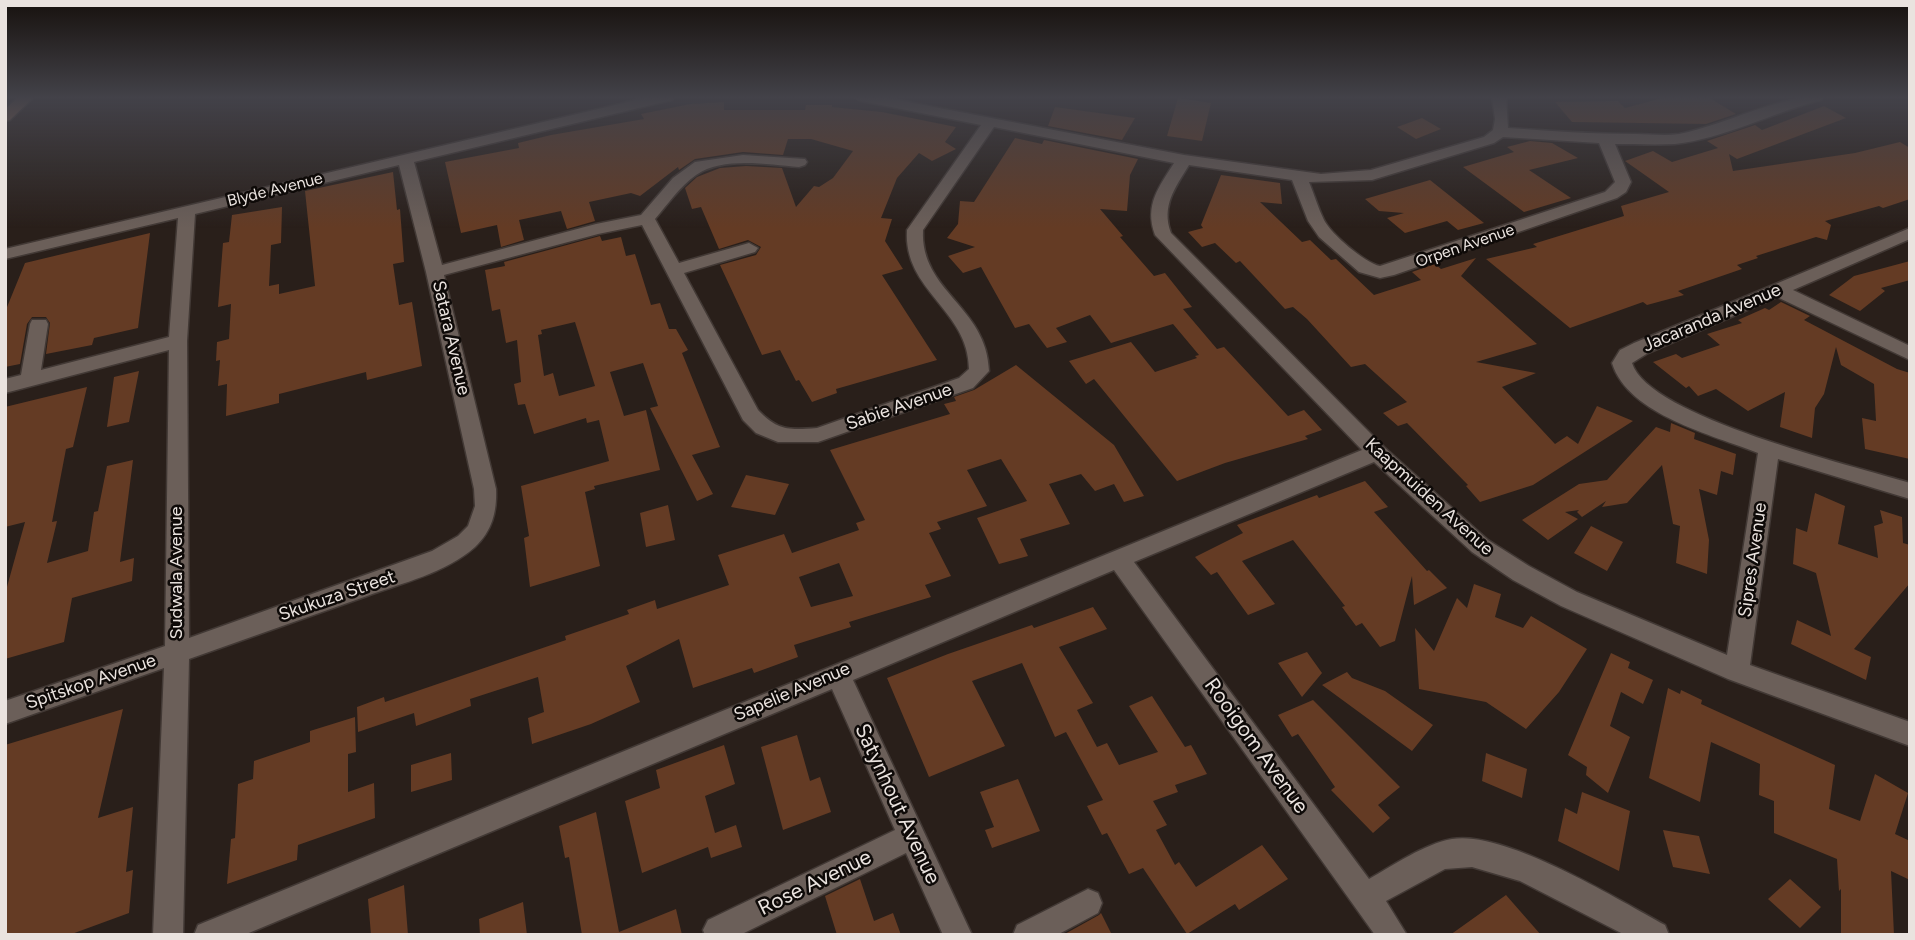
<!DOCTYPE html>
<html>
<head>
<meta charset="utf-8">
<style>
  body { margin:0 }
  #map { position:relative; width:1915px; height:940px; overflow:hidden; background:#291f1a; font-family:Figtree,sans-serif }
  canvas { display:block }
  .frame { position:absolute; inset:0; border:7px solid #eae3df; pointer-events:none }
</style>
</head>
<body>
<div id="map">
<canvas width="1915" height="940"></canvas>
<div class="frame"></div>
</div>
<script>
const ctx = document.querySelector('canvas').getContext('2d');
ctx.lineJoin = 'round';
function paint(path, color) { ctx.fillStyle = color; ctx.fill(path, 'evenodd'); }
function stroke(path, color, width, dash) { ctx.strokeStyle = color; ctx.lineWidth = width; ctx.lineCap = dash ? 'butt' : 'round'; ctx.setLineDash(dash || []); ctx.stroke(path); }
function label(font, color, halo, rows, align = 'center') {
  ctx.font = font + ' Figtree,sans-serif'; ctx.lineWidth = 5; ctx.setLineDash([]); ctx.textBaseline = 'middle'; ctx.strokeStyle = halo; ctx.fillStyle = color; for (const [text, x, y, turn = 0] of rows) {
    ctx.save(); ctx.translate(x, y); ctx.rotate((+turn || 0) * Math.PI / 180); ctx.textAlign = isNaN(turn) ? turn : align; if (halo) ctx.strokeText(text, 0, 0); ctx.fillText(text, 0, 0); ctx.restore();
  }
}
paint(new Path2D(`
  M1666,97H1708L1736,114L1706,124L1572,122L1555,102L1618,101L1625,108Z
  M1178,98L1211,103L1202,141L1167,136Z
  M724,102V110H805L806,105H832V107L882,112L956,127L945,142L956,149L932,161L919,153L897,178L881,218L892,219L885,241L903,269L882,275L937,360L836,389L837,393L812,402L799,380L796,381L780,350L762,355L720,265L756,255L761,247L748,240L719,249L701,207L692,209L685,188L697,177L720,168L746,166L782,168L796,207L814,186L819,187L833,178L853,151L811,139H788L783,155L743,152L695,159L679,170L678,167L640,196L631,193L589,202L595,221L567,229L561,211L519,220L524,240L501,247L497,225L461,233L445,162L519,148L518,143L551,135L644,119L641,114L690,104Z
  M1824,106L1846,118L1737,159L1729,154L1733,171L1855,153L1900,142L1910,148V199L1883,208L1879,206L1825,221L1831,225L1827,240L1816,237L1756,256L1758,258L1737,265L1742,269L1678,291L1684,295L1647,305L1643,302L1570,328L1486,259L1537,247L1533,244L1624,216L1621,206L1669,192L1625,161L1653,151L1672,162L1718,148L1707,141L1755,125L1762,130Z
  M1055,107L1135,118L1122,140L1048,126Z
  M1422,118L1441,129L1416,139L1397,127Z
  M1015,138L1042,144L1044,140L1138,159L1130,175L1127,211L1100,209L1123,236L1120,237L1154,276L1165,273L1192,307L1183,309L1217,349L1224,347L1288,416L1304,410L1322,430L1305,436L1308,439L1225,463L1177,481L1094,379L1086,384L1069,361L1131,342L1155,372L1197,358L1195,356L1199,355L1173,324L1111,343L1090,315L1056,328L1067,342L1047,348L1029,324L1015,328L981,267L963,273L948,256L975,247L947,238L958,224L960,201L974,202Z
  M1530,141L1552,143L1578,158L1529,170L1571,198L1524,212L1463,167L1514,152L1507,147Z
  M393,172L397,210L400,209L404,262L393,264L399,305L412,302L422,366L367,380L366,372L279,394V403L226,416L227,384L218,386L220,360L216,361L217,342L229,339L231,304L218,307L223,243L229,242L232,215L282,207L281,243L271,245L269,286L279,284V294L315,286L305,191Z
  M1221,175L1280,183L1282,204L1260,202L1302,242L1310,240L1331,260L1336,259L1374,295L1421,280L1412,272L1435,264L1441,269L1476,258L1461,276L1537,344L1476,362L1536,373L1502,387L1555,444L1567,436L1578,444L1597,406L1633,421L1533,485L1480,502L1466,486L1468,485L1407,423L1398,426L1383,413L1407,402L1365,364L1351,367L1307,319L1293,307L1285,309L1240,261L1236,263L1215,243L1202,247L1188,232L1203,228L1201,225Z
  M1430,180L1484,223L1458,230L1447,221L1405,233L1387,218L1404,213L1379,211L1365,199Z
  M150,233L138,328L94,338L92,345L46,354L50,323L46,317H32L27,324L20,364L5,367V312L25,263Z
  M600,236L602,241L621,237L626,256L635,254L651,305L660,303L669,329H676L688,350L682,353L720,447L692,455L713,494L697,501L650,408L658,406L643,363L610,372L624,416L646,410L660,470L594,486L595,489L585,492L600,566L530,587L524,538L529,536L521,486L609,461L599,420L587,423L586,418L534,434L525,404L518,405L514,384L521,382L517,340L506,343L500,309L492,311L485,270L505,266L504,262ZM575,322L595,386L559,396L553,373L544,376L538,335L542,334L541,330Z
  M1910,261V280L1881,288L1885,291L1860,311L1829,295L1854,276Z
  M1781,302L1810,316L1804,320L1897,369L1910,373V459L1865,449L1862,418L1876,421L1874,384L1841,365L1836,347L1824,394L1815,408L1812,438L1780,427L1785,392L1748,411L1716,389L1698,396L1689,386L1686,388L1653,362L1676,354L1682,358L1720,345L1707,334L1742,323L1738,320L1765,308L1769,310Z
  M1016,365L1114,445L1144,496L1124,502L1114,484L1095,491L1081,474L1049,484L1070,524L1020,539L1028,556L999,564L977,518L1027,501L1001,459L967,470L987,506L937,522L941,529L929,533L951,576L925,585L931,597L849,622L851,627L794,645L798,657L754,673L752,668L693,688L679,639L626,666L640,702L591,724L532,744L528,718L544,712L538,677L470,699L471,706L416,726L414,713L358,732L357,707L384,697L385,702L566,640L565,636L629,614L627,610L655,600L657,609L729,585L718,555L784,534L792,553L859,530L856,523L865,520L830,450L950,414L944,404L956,401L954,397L974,390ZM839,563L853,596L811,607L799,577Z
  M139,371L129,422L107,427L114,377Z
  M87,387L73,447L66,449L52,522L57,521L47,563L88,551L94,512L98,511L107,466L133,460L120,562L134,558L132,581L72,598L64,642L5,659V594L25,522L5,527V407Z
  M1671,423L1695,433L1694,439L1736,454L1733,475L1721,471L1717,495L1699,489L1709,540L1707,574L1676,563L1680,526L1673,524L1662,465L1627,503L1602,507L1606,501L1582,517L1577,512L1579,510L1565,512L1578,519L1548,540L1522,520L1579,484L1607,480L1656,427L1670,432Z
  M746,475L789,484L775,515L731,507Z
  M1365,481L1388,507L1374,512L1427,571L1429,570L1447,588L1414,605L1412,576L1395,641L1380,647L1362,623L1356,626L1342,607L1345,606L1293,540L1242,561L1275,604L1248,615L1217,572L1211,575L1195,557L1243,533L1237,525L1317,495L1319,498Z
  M1815,493L1845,506L1838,544L1878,558L1874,526L1883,523L1880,510L1902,517L1903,543L1910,545V583L1854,649L1871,657L1866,680L1791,644L1797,620L1831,636L1816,573L1793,564L1796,528L1807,532Z
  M668,505L675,540L646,547L640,513Z
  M1591,526L1623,542L1607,571L1574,553Z
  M1474,584L1501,594L1495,617L1523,628L1531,616L1587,649L1559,692L1526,729L1486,702L1419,689L1415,628L1434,651L1457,598L1467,608Z
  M1093,607L1107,629L1059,647L1093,703L1077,710L1097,747L1107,743L1119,765L1158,752L1129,706L1152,696L1185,747L1191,745L1207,774L1175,785L1178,792L1153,801L1167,825L1156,830L1175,865L1179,862L1196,887L1262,845L1288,879L1239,910L1235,904L1187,934L1143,868L1129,874L1107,833L1102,835L1087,806L1103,800L1066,732L1055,737L1022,663L972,681L1005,746L929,777L887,678L948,654L1032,625L1034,628Z
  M1307,652L1322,673L1302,697L1278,663Z
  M1611,653L1630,662L1628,668L1653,680L1643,704L1621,692L1610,726L1630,737L1608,793L1586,775L1587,767L1568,755Z
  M1347,672L1352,678L1385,691L1433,725L1412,751L1322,685Z
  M1668,688L1680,694L1681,690L1702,700L1701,704L1835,765L1829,809L1860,821L1875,774L1908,793L1895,834L1910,841V880L1891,871L1894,935H1841V889L1839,891L1837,859L1774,833V801L1759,795L1760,764L1711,742L1700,802L1649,778Z
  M1313,700L1400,787L1378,805L1390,818L1373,833L1331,790L1335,787L1298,734L1292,737L1278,715Z
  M123,709L98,818L133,807L126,872L133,870L129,913L69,935H5V745Z
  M355,717L356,752L348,754V792L374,783L375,818L298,845L297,860L227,884L231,839L235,838L238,784L253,779L254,761L310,742V731Z
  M797,735L810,781L820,777L831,812L783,830L761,747Z
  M724,745L735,784L705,796L715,833L736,825L742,847L711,858L708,847L642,873L625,801L660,788L656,770Z
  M451,753L452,780L411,792V765Z
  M1486,753L1527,769L1522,798L1482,781Z
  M1018,779L1040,831L992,848L985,830L994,827L980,792Z
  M1582,792L1630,811L1619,871L1558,841L1565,808L1577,814Z
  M596,812L619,932L676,909L682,935H582L569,857L565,858L559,826Z
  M1663,830L1699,836L1710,874L1673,867Z
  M860,879L874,921L893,913L901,935H837L825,896Z
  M1790,879L1821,907L1800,928L1768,899Z
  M404,885L408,935H371L368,899Z
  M1506,895L1541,935H1450Z
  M523,902L527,935H480L479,919Z
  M1101,913L1112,935H1063L1099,915Z`), '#643b24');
const minor = new Path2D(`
  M649,97H674L672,100L414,162L442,265L596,224L641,215L673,178L695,162L743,155L805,159L807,162L805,165L799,167C768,165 724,156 696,175C680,186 668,204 655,219L679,263L749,243L758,248L755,252L684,273L758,410C778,431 789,430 817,428L959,378L969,369C969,310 903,291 907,230L981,125L861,101L854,97H882L1184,155L1321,174L1371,170L1484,137L1493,130L1495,119L1492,97H1506L1508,128C1551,131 1593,134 1636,134C1650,134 1665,136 1679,134C1729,124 1772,97 1823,97L1821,100C1774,112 1723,139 1675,144C1655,145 1634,144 1615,144L1631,182L1626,192L1617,198L1394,275L1380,278L1359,272L1319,237L1308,221L1292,180L1189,165C1175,188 1161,206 1171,233L1384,447L1488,540L1529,566L1577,592L1727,655L1758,453C1713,435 1628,415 1612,363L1620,350L1634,343L1910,228V239L1793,290L1910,346V360L1777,297L1648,353L1632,363C1648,417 1855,466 1910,483V499L1778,459L1750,665L1910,722V746L1728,679L1561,606L1513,580L1472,552L1374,462L1134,562L1369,879C1394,865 1424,844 1452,839C1505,830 1617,899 1665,925L1669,935H1625L1520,881L1472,867L1445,869L1386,901L1407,935H1375L1114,570L853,680L972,935H943L906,853L740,935H705L703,930L708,920L895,830L832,689L244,935H194L198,925L1362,450L1155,235C1144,205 1159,187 1174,163L994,127L923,230C920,292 987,306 989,371L973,388L818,442H778L756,433L743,420L642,225L598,234L444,275L496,489C497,512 492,531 475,547C446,573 402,583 367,596C308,617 248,638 189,659L183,935H153L164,668L5,724V701L165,646L169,350L5,393V379L21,375L30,324L32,320H46L48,324L41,370L169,337L178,218L5,259V249ZM1503,137L1599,143L1615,182L1605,192L1380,266C1365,263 1331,234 1324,220C1318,208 1314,194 1309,182L1372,180L1494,143ZM399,165L426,272L474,489L475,506L468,526L458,536L432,551L189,638L187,341L195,214Z
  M1088,889L1098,893L1102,903L1098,913L1057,935H1013L1017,925Z`);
const secondary = new Path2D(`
  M19,97H34L10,120L5,121V109Z`);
stroke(minor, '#423935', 3);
stroke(secondary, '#423935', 3);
paint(minor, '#6b5f59');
paint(secondary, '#8e6752');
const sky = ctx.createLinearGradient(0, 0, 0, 228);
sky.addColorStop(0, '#17110e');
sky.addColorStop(0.43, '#434249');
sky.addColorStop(1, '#43424900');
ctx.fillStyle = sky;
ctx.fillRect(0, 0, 1915, 228);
label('16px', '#eae3df', '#0e0a08', [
  ["Blyde Avenue",275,190,-14],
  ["Orpen Avenue",1465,246,-19]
]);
label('18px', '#eae3df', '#0e0a08', [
  ["Jacaranda Avenue",1712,318,-23],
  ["Satara Avenue",451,338,77],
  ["Sabie Avenue",899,407,-19],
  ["Kaapmuiden Avenue",1429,497,42],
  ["Sipres Avenue",1753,560,-82],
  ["Sudwala Avenue",177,573,-90],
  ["Skukuza Street",337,596,-19],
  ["Spitskop Avenue",91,682,-19],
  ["Sapelie Avenue",792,692,-23]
]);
label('21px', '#eae3df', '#0e0a08', [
  ["Rooigom Avenue",1256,746,54],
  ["Satynhout Avenue",897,804,65],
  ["Rose Avenue",815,883,-26]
]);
</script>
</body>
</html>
